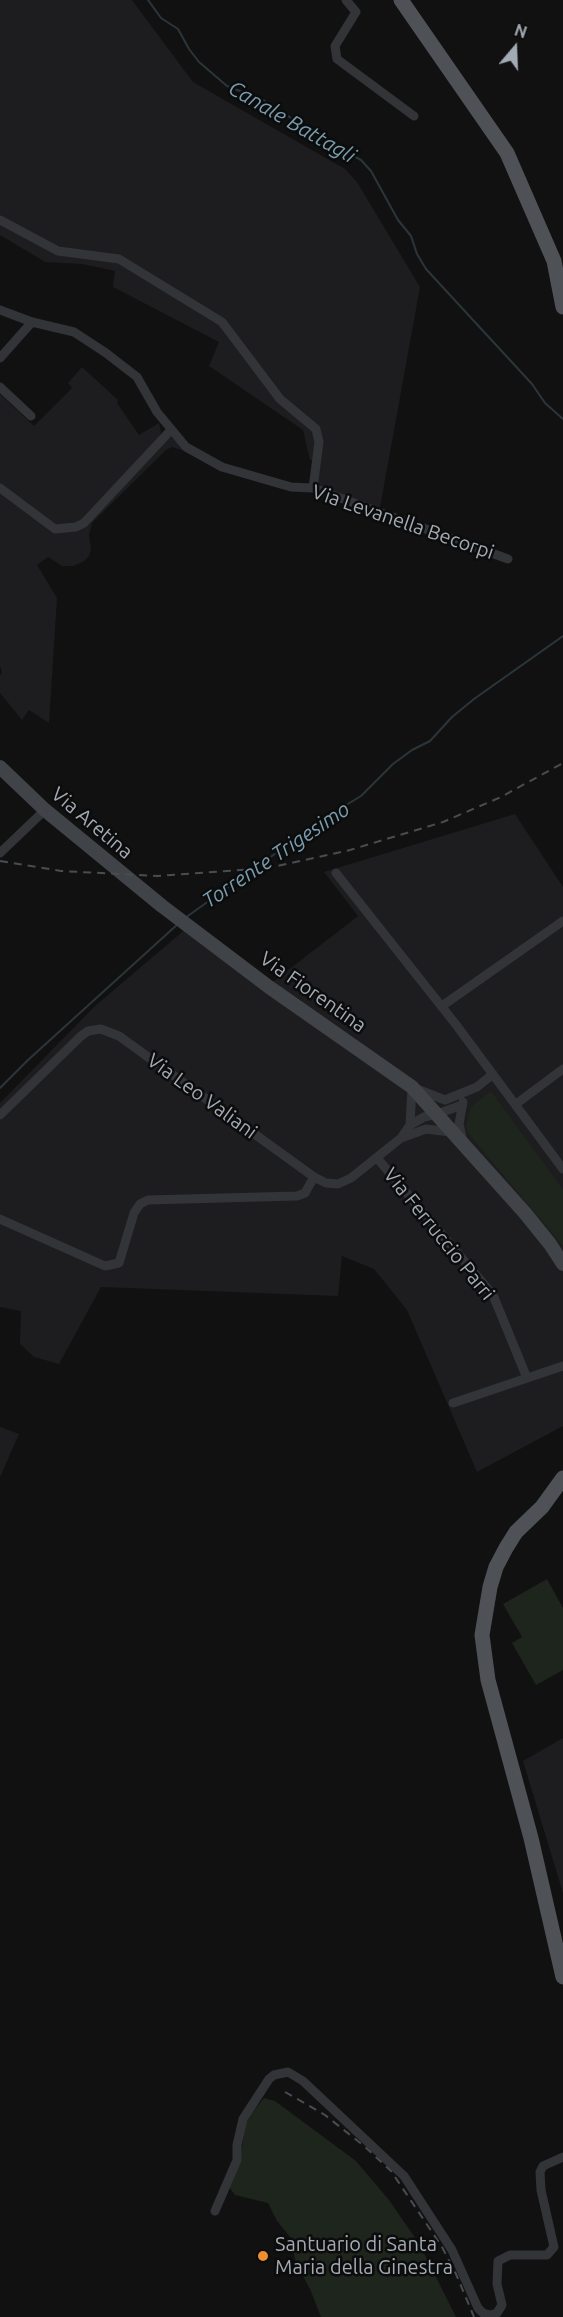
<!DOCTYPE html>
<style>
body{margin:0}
#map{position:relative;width:563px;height:2317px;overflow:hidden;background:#111112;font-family:Ubuntu,sans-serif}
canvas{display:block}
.north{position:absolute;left:485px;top:18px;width:60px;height:60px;-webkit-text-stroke:4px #0c0c0d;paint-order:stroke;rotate:19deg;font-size:16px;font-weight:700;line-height:24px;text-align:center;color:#a2aab3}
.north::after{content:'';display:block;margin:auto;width:21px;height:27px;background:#a2aab3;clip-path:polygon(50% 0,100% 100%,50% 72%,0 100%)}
</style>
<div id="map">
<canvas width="563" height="2317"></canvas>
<div class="north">N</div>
</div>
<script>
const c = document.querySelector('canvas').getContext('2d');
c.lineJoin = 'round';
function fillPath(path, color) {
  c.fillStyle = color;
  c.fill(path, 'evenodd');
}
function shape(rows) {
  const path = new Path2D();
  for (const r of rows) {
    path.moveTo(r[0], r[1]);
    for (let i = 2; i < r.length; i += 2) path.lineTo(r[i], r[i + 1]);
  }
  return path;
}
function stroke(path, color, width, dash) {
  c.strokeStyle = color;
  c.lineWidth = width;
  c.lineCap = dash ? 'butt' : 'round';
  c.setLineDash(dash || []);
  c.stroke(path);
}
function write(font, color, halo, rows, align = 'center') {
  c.font = font + ' Ubuntu,sans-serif';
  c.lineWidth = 5;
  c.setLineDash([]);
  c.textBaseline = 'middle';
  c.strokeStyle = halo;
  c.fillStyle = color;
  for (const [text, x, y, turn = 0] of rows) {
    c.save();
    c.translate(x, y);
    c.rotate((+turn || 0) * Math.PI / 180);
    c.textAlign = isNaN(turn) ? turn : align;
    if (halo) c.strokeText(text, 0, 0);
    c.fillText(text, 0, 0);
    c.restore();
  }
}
fillPath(shape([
 [0,0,132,0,193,82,345,169,357,182,420,287,379,513,309,491,319,463,310,460,303,430,209,366,219,342,113,287,115,271,82,264,45,262,0,235],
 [82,367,118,400,117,403,139,435,159,423,161,432,160,437,171,437,188,452,172,447,166,450,92,523,89,535,91,550,89,556,83,562,73,566,62,566,48,557,37,565,57,598,49,723,29,710,22,720,0,693,0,676,2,672,0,666,0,394,34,426,72,388,68,383],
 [515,814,563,887,563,1426,477,1472,407,1310,374,1269,342,1256,338,1296,101,1287,59,1364,34,1357,20,1344,21,1311,0,1307,0,1103,95,1006,188,927,265,988,358,916,324,872],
 [0,1427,19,1434,0,1477],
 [563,1738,563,1893,523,1761]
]), '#1d1d1f');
fillPath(shape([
 [491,1091,563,1190,563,1246,468,1133,466,1126,471,1107],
 [547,1579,563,1608,563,1670,536,1685,512,1643,522,1637,503,1604],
 [264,2098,275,2101,356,2161,389,2200,420,2245,456,2317,321,2317,310,2289,296,2263,290,2237,277,2221,268,2203,235,2195,229,2187,240,2162,245,2125,251,2114]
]), '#1d251d');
stroke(shape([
 [148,0,161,18,178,29,189,49,199,62,227,86,265,101,331,144,361,160,371,171,398,220,411,236,417,254,426,269,532,384,545,403,563,419],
 [185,918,328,816,361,796,393,764,412,750,430,741,452,717,474,699,563,636],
 [0,1088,28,1060,179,923]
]), '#2b353a', 2);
stroke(shape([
 [346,0,356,12,335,46,337,59,414,116],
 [0,220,58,251,119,259,222,322,280,399,316,429,319,442,313,488],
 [0,310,32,322,74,332,106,353,137,377,157,412,186,447,222,467,291,487,313,488,508,559],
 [0,358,32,322],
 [0,387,31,416],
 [0,488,55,529,76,527,84,523,170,431],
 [0,853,45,810],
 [336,873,457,1026,563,1169],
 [442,1006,563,921],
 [463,1102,459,1124,463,1141],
 [516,1104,563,1069],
 [0,1115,81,1036,88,1031,101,1029,119,1036,314,1177,326,1183,338,1184,351,1178,401,1138,410,1125,424,1117,437,1114,462,1105],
 [410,1125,412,1087,445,1100,477,1087,493,1074],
 [401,1138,426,1129,450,1132],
 [377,1158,493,1295,527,1378],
 [0,1219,105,1266,119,1263,134,1213,140,1204,148,1200,297,1196,305,1193,314,1177],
 [453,1403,563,1366],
 [215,2211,237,2160,237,2145,243,2119,269,2079,274,2075,288,2072,303,2081,404,2176,452,2250,478,2308,483,2313,490,2315,497,2313,502,2305,497,2284,498,2261,510,2255,547,2255,554,2247,541,2190,540,2172,543,2166,563,2157]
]), '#323437', 9);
stroke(shape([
 [0,767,45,810,162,906,269,987,412,1087,525,1213,550,1244,563,1264]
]), '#404347', 14);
stroke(shape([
 [401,0,507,153,554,261,563,307],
 [563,1478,542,1507,516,1532,506,1548,496,1567,490,1587,482,1635,488,1680,531,1838,563,1977]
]), '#4e5156', 15);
stroke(shape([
 [0,861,61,871,158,876,268,868,350,850,443,822,501,797,563,763],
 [285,2092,325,2115,364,2146,391,2171,442,2247,456,2274,474,2317]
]), '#494c50', 2, [8, 6]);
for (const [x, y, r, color] of [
 [263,2256,6,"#ed8f2e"]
]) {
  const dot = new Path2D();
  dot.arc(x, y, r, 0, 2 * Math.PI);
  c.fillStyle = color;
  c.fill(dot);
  stroke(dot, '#0c0c0d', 2);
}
write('20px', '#a2aab3', '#0c0c0d', [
 ["Via Levanella Becorpi",403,522,19],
 ["Via Aretina",92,823,40],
 ["Via Fiorentina",313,992,35],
 ["Via Leo Valiani",202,1096,36],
 ["Via Ferruccio Parri",439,1234,51]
]);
write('20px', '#a2aab3', '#0c0c0d', [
 ["Santuario di Santa",275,2244],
 ["Maria della Ginestra",275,2267]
], 'left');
write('italic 21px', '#799dae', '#0c0c0d', [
 ["Canale Battagli",292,122,30],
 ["Torrente Trigesimo",276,855,-34]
]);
</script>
